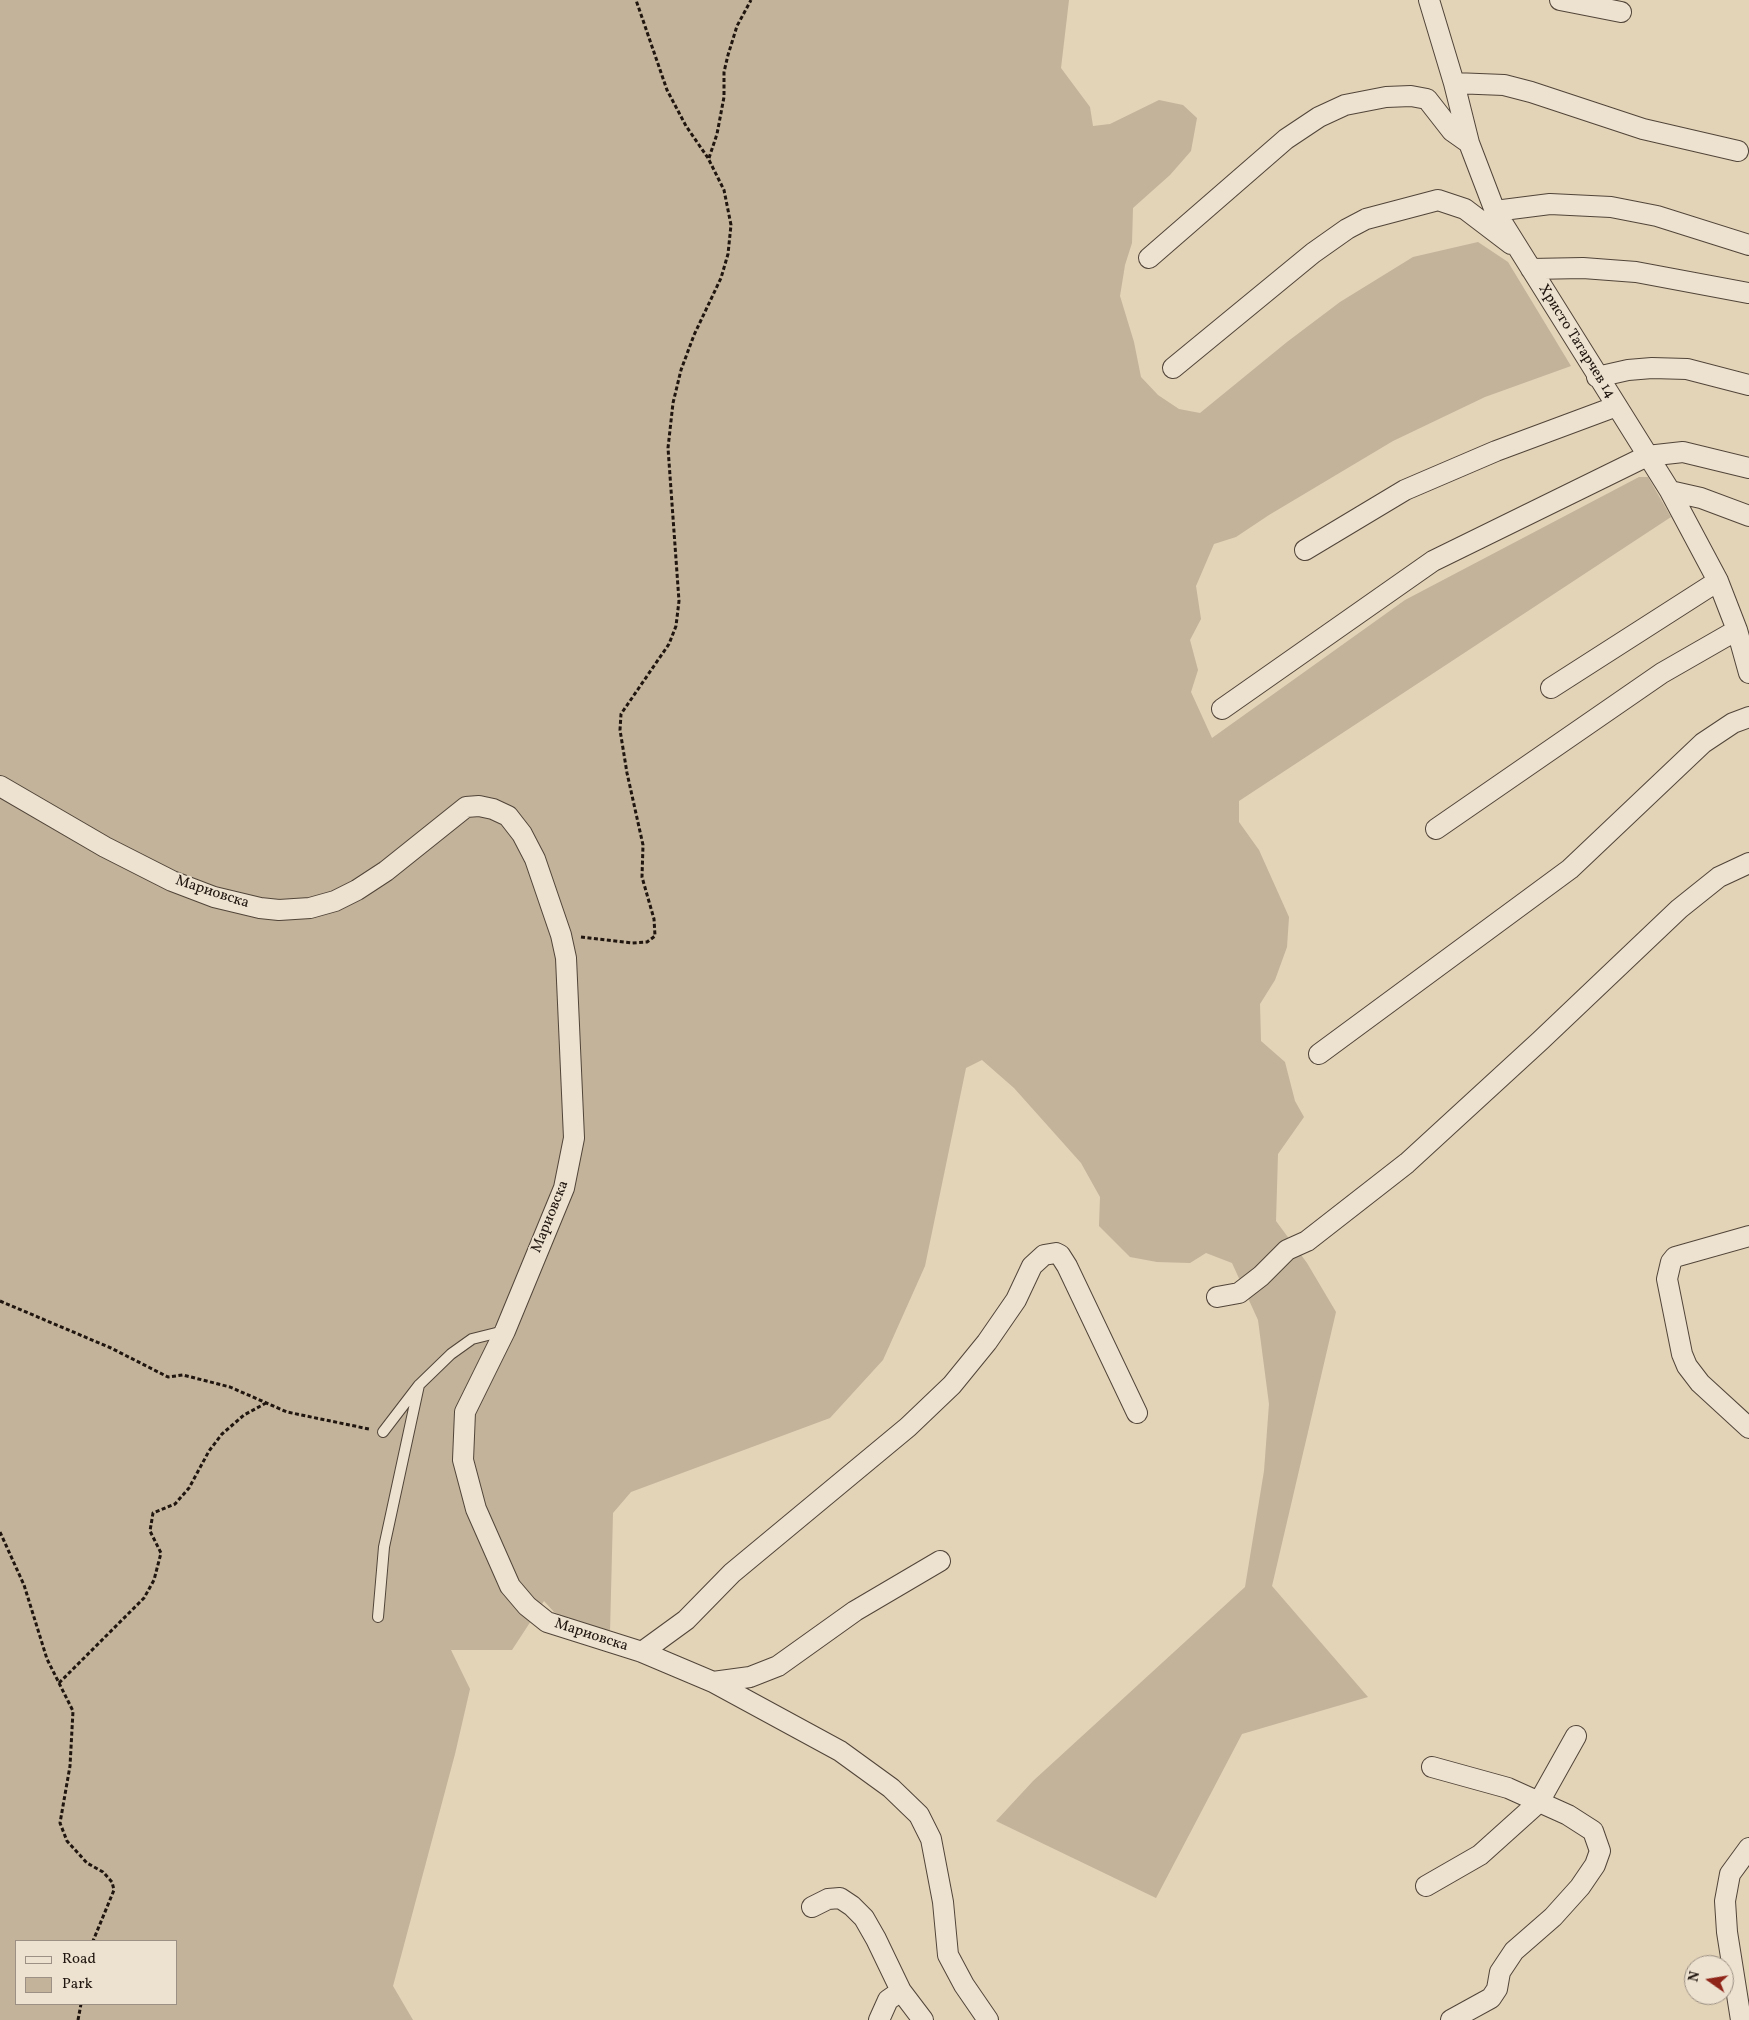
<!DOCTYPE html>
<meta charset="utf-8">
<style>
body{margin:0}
#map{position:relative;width:1749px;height:2020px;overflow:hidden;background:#e3d3b7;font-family:Vollkorn,serif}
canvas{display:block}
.legend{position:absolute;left:15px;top:1940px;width:162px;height:65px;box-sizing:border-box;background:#ede2d0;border:1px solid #9b9083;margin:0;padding:6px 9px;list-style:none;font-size:15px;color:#20160f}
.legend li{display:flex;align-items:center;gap:10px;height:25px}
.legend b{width:25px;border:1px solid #9b9083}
.north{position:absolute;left:1684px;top:1955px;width:50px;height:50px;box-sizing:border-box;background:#ede2d0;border:1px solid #9b9083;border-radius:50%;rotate:283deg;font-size:14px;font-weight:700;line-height:20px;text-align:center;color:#20160f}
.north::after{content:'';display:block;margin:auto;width:18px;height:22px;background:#8f2418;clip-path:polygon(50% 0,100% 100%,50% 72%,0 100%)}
</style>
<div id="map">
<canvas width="1749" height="2020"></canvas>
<ul class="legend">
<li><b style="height:6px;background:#ede2d0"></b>Road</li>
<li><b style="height:14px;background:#c2b39a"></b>Park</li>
</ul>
<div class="north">N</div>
</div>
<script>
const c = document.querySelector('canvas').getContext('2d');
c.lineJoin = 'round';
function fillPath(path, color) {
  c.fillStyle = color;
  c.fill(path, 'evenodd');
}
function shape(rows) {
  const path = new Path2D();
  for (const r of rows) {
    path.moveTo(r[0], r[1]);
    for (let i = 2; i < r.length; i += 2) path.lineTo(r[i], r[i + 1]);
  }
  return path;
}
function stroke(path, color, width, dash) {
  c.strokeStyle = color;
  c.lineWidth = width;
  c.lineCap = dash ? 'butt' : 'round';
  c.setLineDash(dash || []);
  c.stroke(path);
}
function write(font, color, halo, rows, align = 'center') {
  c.font = font + ' Vollkorn,serif';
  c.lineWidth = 4;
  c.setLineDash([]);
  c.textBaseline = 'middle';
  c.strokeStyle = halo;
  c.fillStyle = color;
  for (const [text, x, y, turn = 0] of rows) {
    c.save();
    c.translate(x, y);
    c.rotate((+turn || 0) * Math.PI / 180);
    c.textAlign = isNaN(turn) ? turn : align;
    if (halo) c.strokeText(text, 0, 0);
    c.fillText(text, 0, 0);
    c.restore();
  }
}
fillPath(shape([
 [0,0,1069,0,1061,68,1090,107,1093,126,1110,124,1159,100,1183,105,1197,118,1191,151,1170,175,1133,208,1132,243,1125,265,1120,296,1134,342,1141,377,1158,395,1179,409,1200,413,1287,342,1340,302,1413,257,1478,242,1508,262,1571,366,1485,397,1393,441,1269,515,1236,537,1214,544,1196,586,1201,619,1190,640,1198,670,1191,692,1212,738,1405,600,1639,477,1648,477,1671,517,1239,801,1239,822,1259,850,1289,917,1287,947,1275,980,1260,1004,1261,1041,1285,1062,1295,1101,1304,1117,1278,1154,1276,1221,1307,1263,1336,1312,1272,1586,1368,1697,1242,1734,1156,1898,996,1821,1033,1781,1245,1587,1264,1471,1269,1404,1258,1320,1232,1263,1206,1253,1190,1263,1157,1262,1130,1257,1099,1226,1100,1197,1081,1163,1014,1088,982,1060,966,1068,925,1266,883,1360,830,1418,631,1492,613,1513,610,1632,572,1621,554,1612,544,1601,512,1650,451,1650,470,1689,455,1754,393,1986,413,2020,0,2020],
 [16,1941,176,1941,176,2004,16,2004]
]), '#c2b39a');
const service = shape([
 [383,1432,419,1385,451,1354,472,1339,504,1331],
 [378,1617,384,1547,419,1385]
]);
const minor = shape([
 [1429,0,1454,83,1469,143,1495,211,1670,491,1718,581,1737,630,1749,673],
 [1560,0,1621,12],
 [1454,83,1504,85,1531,92,1643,129,1738,151],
 [1495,211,1550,204,1611,207,1657,216,1749,245],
 [1149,258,1286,139,1319,117,1345,105,1386,97,1411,96,1427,99,1452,131,1469,143],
 [1531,269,1583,268,1636,272,1748,293],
 [1173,368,1313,253,1347,229,1366,219,1438,200,1465,209,1511,244],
 [1597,377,1628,370,1652,368,1687,369,1749,385],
 [1670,491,1701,498,1749,516],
 [1305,550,1405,490,1496,451,1617,406],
 [1551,688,1718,581],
 [1222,709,1433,561,1647,456,1683,452,1749,468],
 [0,786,105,847,172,881,214,897,260,908,279,910,310,908,335,901,357,890,386,871,466,807,479,806,493,809,508,816,522,834,535,859,561,935,566,958,574,1138,564,1188,505,1331,465,1412,463,1460,476,1509,510,1586,527,1606,547,1622,642,1652,713,1682,840,1751,891,1788,919,1815,931,1839,943,1902,948,1955,964,1985,988,2020],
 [1436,829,1662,673,1737,630],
 [1319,1054,1570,869,1703,743,1733,723,1749,717],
 [1749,1236,1675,1257,1671,1262,1667,1279,1682,1354,1687,1366,1700,1383,1749,1428],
 [1217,1297,1239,1293,1261,1276,1287,1250,1307,1241,1407,1163,1540,1041,1679,909,1719,877,1749,863],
 [642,1652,686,1620,732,1573,908,1427,952,1385,987,1342,1016,1300,1032,1266,1044,1255,1056,1253,1060,1255,1067,1266,1137,1413],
 [713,1682,750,1677,778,1666,855,1611,940,1561],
 [1432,1767,1508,1788,1568,1815,1593,1831,1600,1851,1595,1865,1580,1887,1553,1917,1514,1951,1500,1972,1497,1989,1491,1998,1451,2020],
 [1426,1886,1480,1855,1539,1802,1576,1736],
 [812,1907,828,1899,840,1898,852,1906,864,1918,876,1939,901,1991],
 [879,2020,888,2000,901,1991,923,2020],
 [1741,2020,1727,1932,1725,1901,1730,1874,1749,1848]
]);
stroke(service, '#514539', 12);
stroke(minor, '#514539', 22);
stroke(shape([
 [709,158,717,134,724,97,724,72,728,55,737,26,751,0],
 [581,937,632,943,647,942,655,936,654,919,642,877,643,845,627,773,620,730,621,714,669,644,676,626,679,601,668,448,673,403,681,370,694,335,721,278,728,254,731,225,724,190,708,158,686,126,667,90,636,0],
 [0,1301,111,1348,168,1377,183,1375,230,1387,287,1412,369,1429],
 [0,1532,24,1585,47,1659,73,1711,70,1766,60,1823,67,1841,87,1863,103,1872,112,1882,114,1890,93,1941],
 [59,1683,144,1598,154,1580,161,1553,150,1531,153,1513,175,1504,189,1488,209,1451,222,1434,244,1415,266,1403],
 [78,2020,81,2004]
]), '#20160f', 3, [4, 2.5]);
stroke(service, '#ede2d0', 10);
stroke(minor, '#ede2d0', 20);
write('15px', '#20160f', '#ede2d0', [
 ["Христо Татарчев 14",1576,342,58],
 ["Мариовска",212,893,18],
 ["Мариовска",551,1217,-68],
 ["Мариовска",591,1636,18]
]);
</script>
